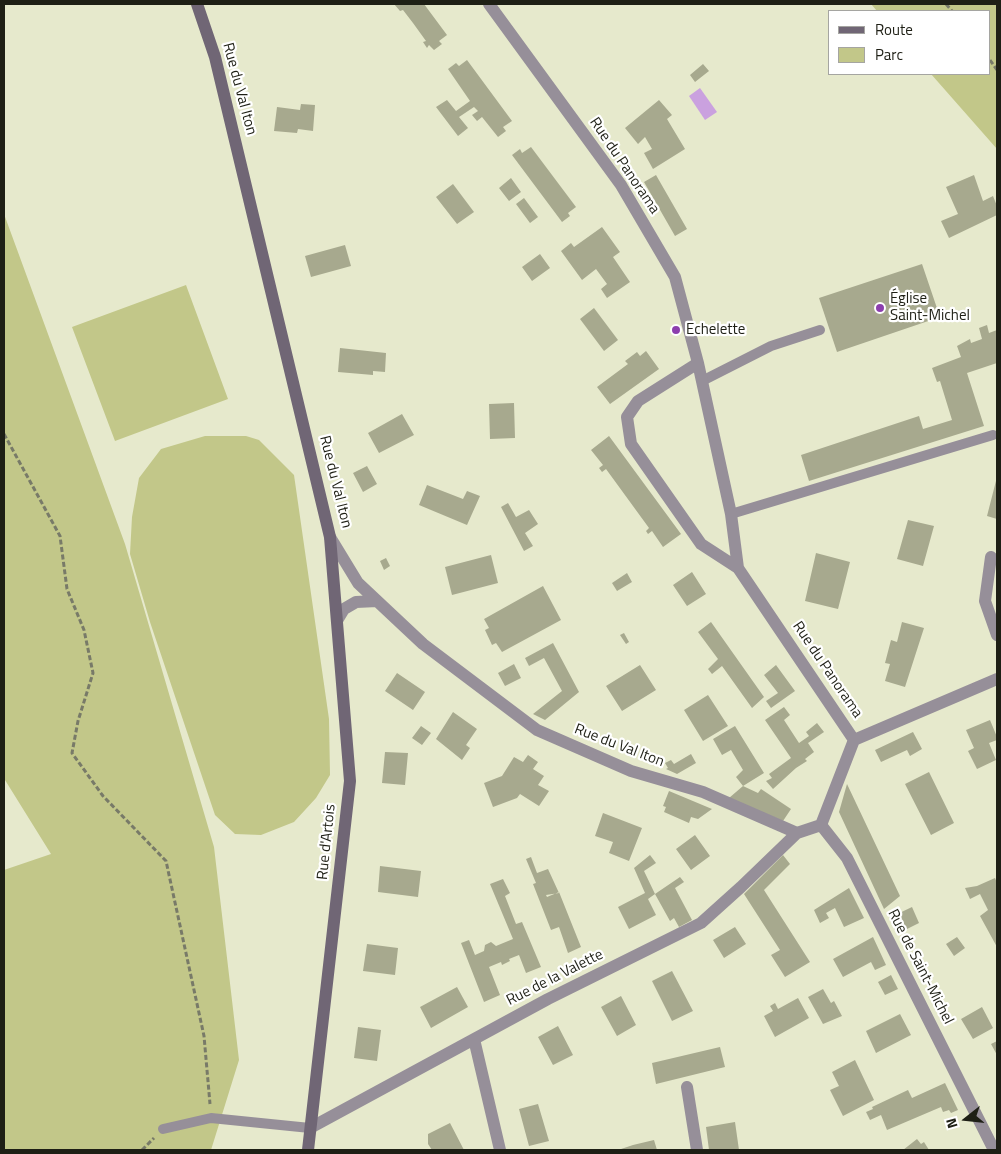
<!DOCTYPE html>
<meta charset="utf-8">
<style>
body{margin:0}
#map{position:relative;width:1001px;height:1154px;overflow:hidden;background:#e6e9cc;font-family:"Titillium Web",sans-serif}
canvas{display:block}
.frame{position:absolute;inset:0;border:5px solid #1e1f15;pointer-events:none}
.legend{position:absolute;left:828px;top:10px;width:162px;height:65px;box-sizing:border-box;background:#fff;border:1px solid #a5a5a1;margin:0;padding:6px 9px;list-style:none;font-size:15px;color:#1e1f15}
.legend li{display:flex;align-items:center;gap:10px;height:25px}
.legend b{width:25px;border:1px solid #a5a5a1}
.north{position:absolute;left:941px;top:1094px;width:50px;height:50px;-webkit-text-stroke:4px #fff;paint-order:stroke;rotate:254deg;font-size:14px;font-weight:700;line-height:20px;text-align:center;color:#1e1f15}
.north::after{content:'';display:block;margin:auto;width:18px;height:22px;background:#1e1f15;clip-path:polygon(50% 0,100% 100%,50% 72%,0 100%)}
</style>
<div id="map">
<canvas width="1001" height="1154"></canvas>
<div class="frame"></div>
<ul class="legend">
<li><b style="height:6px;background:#706675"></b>Route</li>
<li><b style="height:14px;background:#c2c789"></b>Parc</li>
</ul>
<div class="north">N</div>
</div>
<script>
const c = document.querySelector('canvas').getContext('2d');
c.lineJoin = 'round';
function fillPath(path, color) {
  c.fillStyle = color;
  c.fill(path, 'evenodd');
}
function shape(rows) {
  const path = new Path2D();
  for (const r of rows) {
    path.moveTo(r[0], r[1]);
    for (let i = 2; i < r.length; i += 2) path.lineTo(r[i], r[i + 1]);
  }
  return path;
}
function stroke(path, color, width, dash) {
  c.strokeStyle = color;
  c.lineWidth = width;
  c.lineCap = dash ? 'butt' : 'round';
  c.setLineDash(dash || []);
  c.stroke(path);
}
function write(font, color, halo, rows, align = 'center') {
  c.font = font + ' "Titillium Web",sans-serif';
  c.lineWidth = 4.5;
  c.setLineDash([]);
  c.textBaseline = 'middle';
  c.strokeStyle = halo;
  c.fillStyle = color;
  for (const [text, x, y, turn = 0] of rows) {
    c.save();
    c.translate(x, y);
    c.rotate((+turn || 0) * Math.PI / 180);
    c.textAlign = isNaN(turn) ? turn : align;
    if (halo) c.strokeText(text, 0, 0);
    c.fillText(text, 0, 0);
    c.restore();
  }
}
fillPath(shape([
 [871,4,997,4,997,149,931,74,990,74,990,11,877,11],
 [4,214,125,544,214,847,239,1060,211,1150,4,1150,4,870,51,854,5,780,4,781],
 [186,285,228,399,115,441,72,327],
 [205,436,246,436,259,440,294,475,329,719,330,775,316,798,294,822,261,835,235,834,215,815,150,622,130,554,132,517,139,478,161,449]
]), '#c2c789');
fillPath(shape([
 [700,88,717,112,705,120,689,96]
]), '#caa1df');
fillPath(shape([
 [394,4,424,4,447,35,439,41,442,44,434,50,429,45,427,48,423,42,426,41,413,23,403,10,400,11],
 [467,60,512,121,503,127,506,131,498,137,482,117,477,121,472,115,478,111,474,107,459,117,468,128,458,136,436,107,447,100,456,111,470,101,448,69,456,63,459,66],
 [703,64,709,71,695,82,690,75],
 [659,100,672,115,667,119,685,149,653,169,644,153,652,149,645,137,638,144,625,128],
 [301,104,315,105,313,131,298,129,297,133,274,131,277,107,300,110],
 [531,147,576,207,568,213,570,216,562,222,512,155,520,149,522,153],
 [656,175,687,229,675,236,644,182],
 [974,175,983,201,993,196,997,206,997,215,949,238,941,221,958,214,946,187],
 [511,178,521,192,509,201,499,188],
 [453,184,474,212,457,224,436,197],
 [524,198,538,217,530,223,516,204],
 [602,227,620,252,613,257,630,282,607,298,601,289,607,284,596,269,582,280,561,251,571,243,574,247],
 [345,245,351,266,311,277,305,256],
 [540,254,550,268,532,281,522,267],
 [922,264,940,317,837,352,819,298],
 [594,308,618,340,604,351,580,319],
 [987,325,989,333,997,330,997,363,967,373,984,426,809,481,801,455,919,416,923,429,952,420,940,381,937,382,932,368,961,357,957,346,970,339,971,343,982,339,979,328],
 [340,348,386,353,385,372,373,371,373,375,338,372],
 [646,351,659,369,610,404,597,387,628,364,625,361,637,352,640,356],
 [514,403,515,438,490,439,489,404],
 [402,414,414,435,379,453,368,433],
 [609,436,681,534,663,547,652,531,648,534,646,531,649,528,606,469,602,472,599,468,603,465,591,450],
 [367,466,377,484,363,492,353,473],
 [997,477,997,519,987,516],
 [427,485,463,499,467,491,480,496,467,525,419,505],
 [508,503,516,517,529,510,538,524,525,533,533,546,524,551,501,507],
 [908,520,934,526,923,566,897,559],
 [816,553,850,562,838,609,805,601],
 [491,555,498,583,452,595,445,567],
 [386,558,390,566,384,570,380,561],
 [692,572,706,594,687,606,673,585],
 [627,573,632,582,617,591,612,583],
 [543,586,561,620,502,652,496,643,492,645,485,630,489,628,484,619],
 [711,622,764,697,752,708,722,666,712,674,708,669,718,659,698,632],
 [902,622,924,628,905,687,885,681,890,664,885,663,891,640,897,642],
 [624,633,629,642,626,644,620,635],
 [553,643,579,692,545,720,533,714,562,691,544,658,529,666,525,658],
 [514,664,521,678,505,686,498,673],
 [640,665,656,690,622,711,606,686],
 [776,665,795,691,771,708,766,701,778,693,764,675],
 [397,673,425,692,413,710,385,691],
 [708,695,728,726,703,741,684,710],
 [784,707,790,715,784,720,799,743,809,736,806,732,817,723,824,732,808,743,814,752,805,759,807,761,796,768,773,789,766,781,772,778,769,774,791,758,765,720],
 [453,712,477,729,466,745,470,748,462,760,436,739],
 [990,720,997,737,997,740,989,743,996,760,977,769,968,751,974,748,966,730],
 [421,726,431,733,422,745,412,738],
 [735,726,764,773,743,786,736,777,743,770,731,750,722,755,713,739],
 [913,732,922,749,910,756,907,750,881,762,875,750],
 [385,752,408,753,405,785,382,783],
 [691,754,696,763,677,774,666,769,668,768,665,763,671,760,674,764],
 [528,755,538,762,533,769,544,776,538,785,549,791,539,806,520,794,517,798,493,807,484,783,502,776,514,757,523,762],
 [929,772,954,823,931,835,905,784],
 [847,784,900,896,884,909,839,812],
 [743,786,758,793,761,789,791,809,783,821,729,798],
 [669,791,712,809,698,819,691,817,689,823,664,812,666,807,663,806],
 [603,813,642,828,629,861,609,853,613,842,595,836],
 [695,835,710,856,691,870,676,849],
 [650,855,656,863,644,871,655,894,680,877,684,882,675,888,692,920,679,927,674,918,670,921,655,894,648,899,656,915,629,929,618,907,645,893,634,868],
 [783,855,790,864,764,890,810,962,785,977,771,955,780,950,744,894],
 [531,857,537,873,548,869,559,893,546,895,547,897,559,892,581,947,568,953,559,927,551,930,533,884,536,883,526,859],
 [380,866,421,871,418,897,378,892],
 [995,878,997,883,997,947,980,916,988,910,980,894,970,899,965,888,977,886],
 [503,879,510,893,505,896,516,924,522,922,541,967,526,973,519,955,509,959,510,961,502,965,501,962,489,967,500,995,484,1002,461,943,469,940,475,955,484,951,485,945,491,942,496,946,513,939,490,884],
 [849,888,864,918,844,927,835,908,826,913,829,918,820,923,814,910],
 [912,907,919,923,897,934,889,918],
 [735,927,746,944,724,958,713,940],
 [873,937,886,965,875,970,871,962,843,977,833,959],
 [957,937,965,948,954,956,946,944],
 [367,944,398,948,395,975,363,971],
 [672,971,693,1011,672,1021,652,981],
 [891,975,898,989,885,995,878,982],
 [457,987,468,1007,431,1028,420,1007],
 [823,989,831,1003,834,1001,842,1016,823,1024,808,997],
 [621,996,636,1025,617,1036,601,1007],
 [798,998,809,1018,775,1037,764,1016,773,1011,770,1006,775,1003,778,1009],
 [982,1007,993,1028,973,1039,961,1019],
 [900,1014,911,1035,876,1053,866,1031],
 [558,1026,573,1055,553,1065,538,1037],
 [358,1027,381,1030,377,1061,354,1058],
 [997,1041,997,1055,991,1044],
 [720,1047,725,1067,656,1084,652,1063],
 [855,1060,874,1100,843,1116,830,1090,839,1086,832,1072],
 [945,1083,958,1110,951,1113,949,1110,943,1112,941,1107,887,1130,881,1115,870,1120,866,1112,873,1109,872,1107,908,1090,912,1098],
 [538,1104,549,1141,529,1146,519,1109],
 [735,1122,739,1150,709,1150,706,1127],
 [450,1123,464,1150,432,1150,428,1144,428,1134],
 [917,1139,921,1144,924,1142,929,1150,903,1150],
 [654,1140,657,1150,618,1150,633,1145]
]), '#a7a98e');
stroke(shape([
 [946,4,952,11],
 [990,60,997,70],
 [4,434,60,536,67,589,84,630,93,673,78,721,72,753,103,796,166,861,204,1036,210,1104],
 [142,1150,154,1138]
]), '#787a68', 3, [5, 2.5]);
stroke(shape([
 [702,381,771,346,820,330],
 [731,514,993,435],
 [163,1129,211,1118,310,1128]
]), '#968f99', 10);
stroke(shape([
 [489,4,621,185,675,277,698,363,731,514,738,568,854,740,821,825],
 [698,363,638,401,627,417,631,444,701,544,738,568],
 [330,537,358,583,423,644,537,730,631,771,703,792,797,833],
 [991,557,985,601,997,635],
 [338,619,344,609,356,602,377,601],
 [854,740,997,679],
 [821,825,847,858,994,1150],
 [474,1039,500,1150],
 [687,1087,697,1150],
 [310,1128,548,999,701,923,741,887,797,833,821,825]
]), '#968f99', 12);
stroke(shape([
 [197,4,215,57,330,537,350,781,308,1150]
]), '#706675', 12);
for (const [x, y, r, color] of [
 [880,308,5,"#8c3eae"],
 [676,330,5,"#8c3eae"]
]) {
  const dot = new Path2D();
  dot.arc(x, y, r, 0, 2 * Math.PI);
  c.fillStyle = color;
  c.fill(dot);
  stroke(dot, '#fff', 2);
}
write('15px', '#1e1f15', '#fff', [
 ["Rue du Val Iton",239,89,75],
 ["Rue du Panorama",624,166,56],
 ["Rue du Val Iton",335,482,76],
 ["Rue du Panorama",827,670,56],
 ["Rue du Val Iton",619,746,21],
 ["Rue d'Artois",327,842,-84],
 ["Rue de Saint-Michel",920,967,63],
 ["Rue de la Valette",555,978,-27]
]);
write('15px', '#1e1f15', '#fff', [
 ["Église",890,299],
 ["Saint-Michel",890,316],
 ["Echelette",686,330]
], 'left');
</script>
